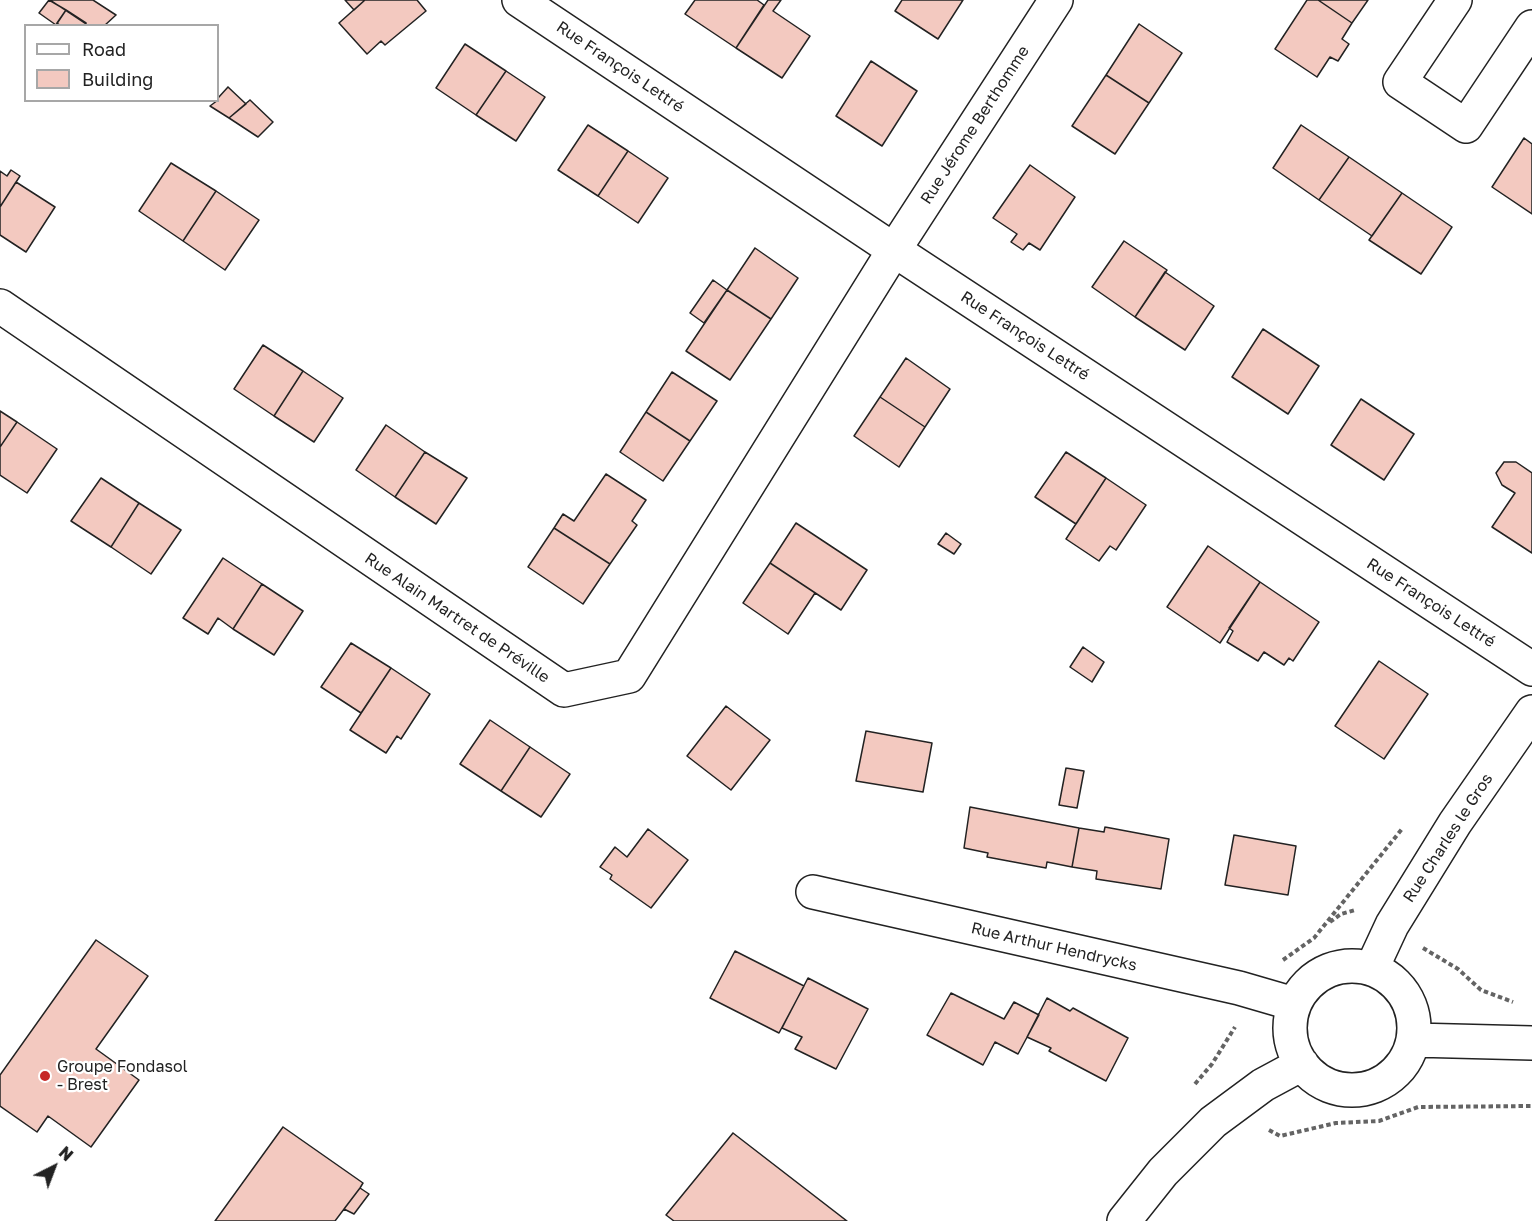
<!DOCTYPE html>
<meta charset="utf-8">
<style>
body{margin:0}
#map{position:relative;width:1532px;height:1221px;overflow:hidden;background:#fff;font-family:"Golos Text",sans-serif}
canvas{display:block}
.legend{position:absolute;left:24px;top:24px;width:195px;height:78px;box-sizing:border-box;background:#fff;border:2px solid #a7a7a7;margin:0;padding:8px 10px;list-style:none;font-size:18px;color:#222}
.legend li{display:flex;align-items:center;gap:12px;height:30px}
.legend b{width:30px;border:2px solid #a7a7a7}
.north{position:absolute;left:24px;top:1137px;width:60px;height:60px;-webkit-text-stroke:4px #fff;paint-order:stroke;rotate:42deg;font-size:16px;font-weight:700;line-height:24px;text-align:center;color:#222}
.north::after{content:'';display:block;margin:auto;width:21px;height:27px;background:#222;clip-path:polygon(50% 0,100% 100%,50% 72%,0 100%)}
</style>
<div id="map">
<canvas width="1532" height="1221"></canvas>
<ul class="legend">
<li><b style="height:8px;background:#fff"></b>Road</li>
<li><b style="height:16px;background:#f3c9c0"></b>Building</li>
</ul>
<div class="north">N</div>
</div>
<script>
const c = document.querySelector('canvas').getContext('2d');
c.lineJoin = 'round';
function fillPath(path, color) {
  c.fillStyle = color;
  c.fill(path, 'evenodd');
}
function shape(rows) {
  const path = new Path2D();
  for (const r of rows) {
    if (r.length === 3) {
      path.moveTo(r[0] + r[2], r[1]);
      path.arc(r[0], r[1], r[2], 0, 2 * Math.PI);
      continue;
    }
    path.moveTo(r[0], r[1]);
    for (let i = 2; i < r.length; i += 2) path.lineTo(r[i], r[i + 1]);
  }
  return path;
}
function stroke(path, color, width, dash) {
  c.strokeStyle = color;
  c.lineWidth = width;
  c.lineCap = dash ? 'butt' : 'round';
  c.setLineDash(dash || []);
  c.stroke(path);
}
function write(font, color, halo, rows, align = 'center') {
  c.font = font + ' "Golos Text",sans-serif';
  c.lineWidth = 4.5;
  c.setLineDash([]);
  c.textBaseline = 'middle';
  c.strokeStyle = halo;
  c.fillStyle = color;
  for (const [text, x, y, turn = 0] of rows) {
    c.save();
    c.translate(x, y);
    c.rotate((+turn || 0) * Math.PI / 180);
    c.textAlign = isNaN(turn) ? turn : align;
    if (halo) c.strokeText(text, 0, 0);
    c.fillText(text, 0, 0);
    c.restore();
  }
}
const building = shape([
 [49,0,66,10,56,25,39,13,49,0],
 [50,0,93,0,116,15,104,26,89,26,50,0],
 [345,0,365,0,354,10,345,0],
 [365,0,417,0,426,11,385,45,381,41,367,54,339,23,365,0],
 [695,0,757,0,764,5,736,48,685,14,695,0],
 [768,0,781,0,773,11,810,36,782,78,736,48,768,0],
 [902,0,963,0,938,39,895,11,902,0],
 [1307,0,1318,0,1352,23,1342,39,1349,44,1338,61,1330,57,1317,77,1275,49,1307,0],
 [1318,0,1368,0,1352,23,1318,0],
 [66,10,86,23,84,26,61,26,57,23,66,10],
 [1139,24,1182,53,1149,103,1106,75,1139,24],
 [465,44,506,71,476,115,436,88,465,44],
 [871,61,917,91,882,146,836,116,871,61],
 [506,71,545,97,516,141,476,115,506,71],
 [1106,75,1149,103,1115,154,1072,126,1106,75],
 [228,87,246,104,229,118,210,106,218,100,218,98,228,87],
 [250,100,273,122,258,137,229,118,250,100],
 [588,125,628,151,598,196,558,170,588,125],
 [1301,125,1349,157,1319,200,1273,168,1301,125],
 [1524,138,1532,144,1532,214,1492,187,1524,138],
 [628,151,668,178,638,223,598,196,628,151],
 [1349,157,1402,193,1372,236,1319,200,1349,157],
 [171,163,216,191,183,241,139,211,171,163],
 [1030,165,1075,197,1040,250,1029,243,1023,250,1011,242,1017,234,993,218,1030,165],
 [11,170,20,176,0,207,0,171,7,176,11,170],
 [16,182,55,207,26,252,0,235,0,207,16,182],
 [216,191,259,220,225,270,183,241,216,191],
 [1402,193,1452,227,1421,274,1369,240,1402,193],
 [1124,241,1167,270,1135,317,1092,287,1124,241],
 [755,248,798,278,771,319,727,290,755,248],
 [1165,272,1214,306,1185,350,1135,317,1165,272],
 [713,280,727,290,704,323,690,313,713,280],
 [727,290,771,319,730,380,686,351,727,290],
 [1263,329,1319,366,1288,414,1232,377,1263,329],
 [263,345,303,371,274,416,234,389,263,345],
 [906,358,950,389,925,427,880,397,906,358],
 [303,371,343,398,314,442,274,416,303,371],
 [672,372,717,401,690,441,646,412,672,372],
 [880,397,925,427,899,467,854,436,880,397],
 [1361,399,1414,434,1384,480,1331,445,1361,399],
 [0,411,17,422,0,447,0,411],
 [646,412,690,441,663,481,620,452,646,412],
 [17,422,57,449,27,493,0,475,0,447,17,422],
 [386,425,425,452,395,497,356,470,386,425],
 [425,452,467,478,436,524,395,497,425,452],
 [1066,452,1106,478,1076,524,1035,497,1066,452],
 [1504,462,1516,462,1532,473,1532,553,1492,527,1515,493,1502,485,1496,473,1504,462],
 [606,474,646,500,632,521,637,525,610,564,554,528,563,514,574,521,606,474],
 [101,478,139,503,111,547,71,521,101,478],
 [1106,478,1146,505,1116,550,1110,546,1099,561,1066,539,1106,478],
 [139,503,181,530,151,574,111,547,139,503],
 [796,523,867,570,841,610,770,563,796,523],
 [554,528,610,564,583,604,528,567,554,528],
 [946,533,961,544,954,554,938,544,946,533],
 [1208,546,1260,582,1220,643,1167,607,1208,546],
 [223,558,262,584,233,629,218,618,208,634,183,618,223,558],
 [770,563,815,593,788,634,743,603,770,563],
 [1260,582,1319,622,1293,661,1289,658,1284,665,1264,652,1258,661,1227,642,1233,631,1229,628,1260,582],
 [262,584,303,611,274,655,233,629,262,584],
 [351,643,391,668,361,713,321,687,351,643],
 [1083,647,1104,662,1092,682,1070,667,1083,647],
 [1379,661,1428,694,1384,759,1335,726,1379,661],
 [391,668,430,694,401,739,397,736,386,753,350,730,391,668],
 [726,706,770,740,731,790,687,756,726,706],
 [490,720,530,747,501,791,460,764,490,720],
 [866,731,932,743,923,792,856,781,866,731],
 [530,747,570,774,541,817,501,791,530,747],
 [1066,768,1084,771,1077,808,1059,805,1066,768],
 [970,807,1079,828,1072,867,1047,862,1046,868,987,857,988,853,964,848,970,807],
 [1105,827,1169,839,1161,889,1096,879,1097,871,1072,867,1079,828,1104,832,1105,827],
 [648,829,688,860,651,908,610,879,612,875,600,867,615,847,627,857,648,829],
 [1234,835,1296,846,1288,895,1225,885,1234,835],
 [96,940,148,976,96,1049,139,1080,91,1147,48,1116,37,1132,0,1106,0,1075,96,940],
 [735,951,804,986,779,1033,710,998,735,951],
 [808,978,868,1009,836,1069,795,1049,802,1037,782,1028,808,978],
 [951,993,1004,1019,1014,1002,1039,1015,1018,1054,995,1042,983,1065,927,1035,951,993],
 [1047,998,1070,1011,1073,1008,1128,1038,1106,1081,1049,1051,1051,1048,1027,1037,1047,998],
 [283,1127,363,1183,360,1188,335,1221,215,1221,283,1127],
 [733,1133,847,1221,674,1221,666,1215,733,1133],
 [360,1188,369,1194,354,1214,344,1209,360,1188]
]);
fillPath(building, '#f3c9c0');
stroke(building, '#222', 1.5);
const minor = shape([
 [519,0,894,250,1532,669],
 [1455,0,1400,82,1466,126,1532,27],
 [0,306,564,690,629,676,894,250,1056,0],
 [813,892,1239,988,1294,1004],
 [1372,968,1392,925,1455,823,1532,712]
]);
const tertiary = shape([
 [1352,1028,62],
 [1414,1040,1532,1043],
 [1124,1221,1163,1172,1213,1122,1263,1085,1302,1064]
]);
stroke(minor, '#222', 36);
stroke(tertiary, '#222', 36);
stroke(shape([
 [1330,922,1341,914,1355,910],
 [1423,948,1458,969,1481,990,1513,1002],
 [1283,960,1314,938,1402,829],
 [1195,1084,1212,1064,1235,1027],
 [1269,1130,1280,1136,1336,1123,1379,1121,1418,1107,1532,1106]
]), '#646464', 4, [4.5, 3]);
stroke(minor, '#fff', 33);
stroke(tertiary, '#fff', 33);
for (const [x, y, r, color] of [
 [45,1076,6,"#c62828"]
]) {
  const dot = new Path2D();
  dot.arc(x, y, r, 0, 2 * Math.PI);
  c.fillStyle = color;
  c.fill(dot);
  stroke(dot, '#fff', 2);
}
write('16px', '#222', '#fff', [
 ["Rue François Lettré",620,67,34],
 ["Rue Jérome Berthomme",975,125,-57],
 ["Rue François Lettré",1025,336,33],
 ["Rue François Lettré",1431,603,33],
 ["Rue Alain Martret de Préville",457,618,34],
 ["Rue Charles le Gros",1448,838,-57],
 ["Rue Arthur Hendrycks",1054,947,13]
]);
write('16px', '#222', '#fff', [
 ["Groupe Fondasol",57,1067],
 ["- Brest",57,1085]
], 'left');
</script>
